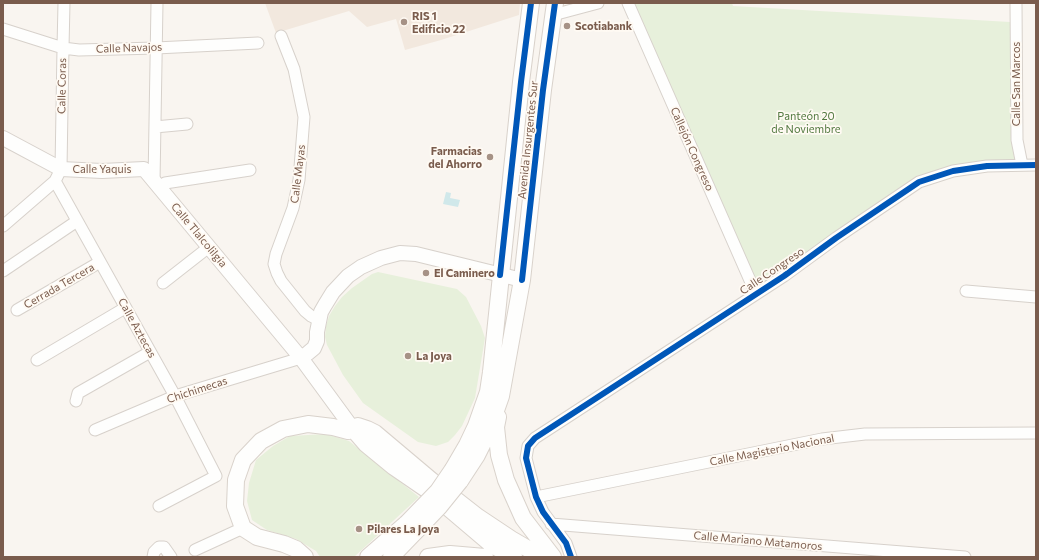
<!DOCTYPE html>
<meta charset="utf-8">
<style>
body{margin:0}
#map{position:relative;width:1039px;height:560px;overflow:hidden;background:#f9f5f0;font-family:Commissioner,sans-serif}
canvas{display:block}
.frame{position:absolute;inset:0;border:4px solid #7a5c4d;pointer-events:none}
</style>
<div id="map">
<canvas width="1039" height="560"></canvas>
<div class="frame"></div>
</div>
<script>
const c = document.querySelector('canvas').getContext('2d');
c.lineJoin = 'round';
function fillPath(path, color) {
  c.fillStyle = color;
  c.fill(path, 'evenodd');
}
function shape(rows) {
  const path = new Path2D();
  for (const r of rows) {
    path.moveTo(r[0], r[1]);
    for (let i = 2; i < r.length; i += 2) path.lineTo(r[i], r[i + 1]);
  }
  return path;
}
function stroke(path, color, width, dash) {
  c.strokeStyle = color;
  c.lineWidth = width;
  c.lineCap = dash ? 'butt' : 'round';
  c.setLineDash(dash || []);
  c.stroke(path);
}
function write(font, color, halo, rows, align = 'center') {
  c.font = font + ' Commissioner,sans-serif';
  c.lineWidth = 3.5;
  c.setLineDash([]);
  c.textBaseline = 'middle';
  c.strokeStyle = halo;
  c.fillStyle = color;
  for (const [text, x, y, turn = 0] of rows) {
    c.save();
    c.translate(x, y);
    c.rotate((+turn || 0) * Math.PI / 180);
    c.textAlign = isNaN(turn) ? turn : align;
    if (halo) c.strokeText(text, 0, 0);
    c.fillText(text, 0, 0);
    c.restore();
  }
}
fillPath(shape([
 [265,3,520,3,519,15,441,40,405,50,396,19,367,27,349,11,276,33]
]), '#f2e8de');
fillPath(shape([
 [631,3,732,3,733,6,1010,22,1019,165,918,182,757,292],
 [378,272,457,289,466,297,481,326,485,338,475,398,462,426,455,435,448,442,436,446,418,442,363,403,343,375,327,345,325,337,326,326,329,316,335,306,342,297,352,288,372,274],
 [326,434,349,441,419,497,354,557,320,557,316,551,296,539,267,530,252,520,247,501,249,483,256,460,273,446,290,436]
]), '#e7f0db');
fillPath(shape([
 [446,192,451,193,450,198,460,200,458,207,443,204]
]), '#d0e8ea');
const minor = shape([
 [628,3,756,294],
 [1016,3,1017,140,1022,165],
 [553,15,598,3],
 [3,29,63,48,79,50,156,48,258,43],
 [281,36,294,69,304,117,299,180,293,208,276,254,274,264,277,273,281,281,305,311,311,316,319,320],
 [155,127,187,124],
 [55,181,175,396,216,476,159,506],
 [154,182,157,3],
 [159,188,165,183,250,170],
 [3,226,55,181,61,169,63,48,64,3],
 [3,271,77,221],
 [163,283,209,247],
 [966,291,1036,297],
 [17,310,100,262],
 [37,360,125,308],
 [76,401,78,393,150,352],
 [95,430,175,396,301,358],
 [536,497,822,439,865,434,1036,433],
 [551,524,965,557],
 [195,550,243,528],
 [153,557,154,552,159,547,164,547,171,557],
 [571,557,566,543,543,512,536,497,526,458,528,446,535,438,784,276,836,238,919,182,953,171,987,166,1036,165]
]);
const tertiary = shape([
 [3,138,61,169,102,171,144,169,301,358,353,429],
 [301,358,308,353,314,348,317,341,317,332,321,312,325,305,333,292,348,276,361,267,381,258,400,253,416,254,522,280]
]);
const secondary = shape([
 [498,417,496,427,499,455,506,480,523,518,553,557],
 [353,429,366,444,394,467,426,489,492,545,514,557],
 [453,469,467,445,476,426,488,392,491,372,521,82,531,3],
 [460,481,477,455,488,433,501,396,522,280,543,90,555,3],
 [305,557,296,549,284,544,257,537,243,528,235,506,236,480,243,460,261,441,283,429,308,424,333,427,348,431,358,426,367,429,375,433,432,481,478,517,511,539,542,557],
 [368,557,407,523],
 [391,557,418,529],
 [428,557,450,554,485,557]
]);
stroke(minor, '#d7d1cb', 13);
stroke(tertiary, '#d7d1cb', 16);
stroke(secondary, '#d9d2cb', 18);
stroke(minor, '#fefefd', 11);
stroke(tertiary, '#fefefd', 14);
stroke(secondary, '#fefefd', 16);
const secondaryBridge = shape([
 [407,523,438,491,453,469],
 [418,529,439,507,460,481]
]);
stroke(secondaryBridge, '#d9d2cb', 18, []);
stroke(secondaryBridge, '#fefefd', 16);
stroke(shape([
 [500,275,521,82,531,3],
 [522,280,543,90,555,3],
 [571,557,566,543,543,512,536,497,526,458,528,446,535,438,784,276,836,238,919,182,953,171,987,166,1036,165]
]), '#0057b8', 6);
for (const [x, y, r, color] of [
 [404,22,4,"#a69286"],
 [567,26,4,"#a69286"],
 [490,157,4,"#a69286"],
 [426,273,4,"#a69286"],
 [408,356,4,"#a69286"],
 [359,529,4,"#a69286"]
]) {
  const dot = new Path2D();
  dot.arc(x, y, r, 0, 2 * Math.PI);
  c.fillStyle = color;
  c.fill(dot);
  stroke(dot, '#fffaf3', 1.5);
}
write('bold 11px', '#7a5c4d', '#fffaf3', [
 ["RIS 1",412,16],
 ["Edificio 22",412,29],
 ["Scotiabank",575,26],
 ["Farmacias",482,151,"right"],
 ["del Ahorro",482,164,"right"],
 ["El Caminero",434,273],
 ["La Joya",416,356],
 ["Pilares La Joya",367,529]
], 'left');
write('11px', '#7a5c4d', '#fffaf3', [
 ["Calle Navajos",129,48,-2],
 ["Calle San Marcos",1016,84,-90],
 ["Calle Coras",62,86,-89],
 ["Avenida Insurgentes Sur",528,140,-84],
 ["Callejón Congreso",692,149,66],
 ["Calle Yaquis",102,169],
 ["Calle Mayas",298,174,-83],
 ["Calle Tlalcolilgia",199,235,50],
 ["Calle Congreso",772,271,-34],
 ["Cerrada Tercera",59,286,-30],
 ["Calle Aztecas",137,328,61],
 ["Chichimecas",197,390,-18],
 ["Calle Magisterio Nacional",772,450,-11],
 ["Calle Mariano Matamoros",758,541,5]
]);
write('11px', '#537a41', '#fffaf3', [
 ["Panteón 20",806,116],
 ["de Noviembre",806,129]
]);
</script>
